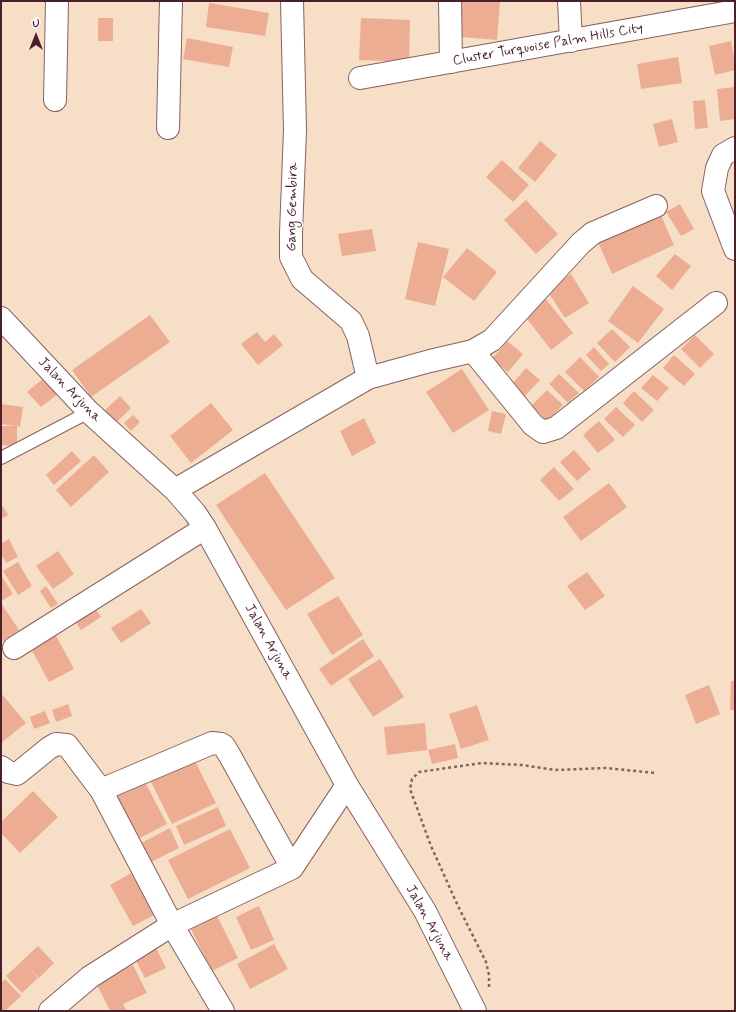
<!DOCTYPE html>
<style>
body{margin:0}
#map{position:relative;width:736px;height:1012px;overflow:hidden;background:#f6dfc6;font-family:Mynerve,sans-serif}
canvas{display:block}
.frame{position:absolute;inset:0;border:2px solid #4a1f2b;pointer-events:none}
.north{position:absolute;left:16px;top:16px;width:40px;height:40px;-webkit-text-stroke:3px #fff;paint-order:stroke;rotate:0deg;font-size:11px;font-weight:700;line-height:16px;text-align:center;color:#4a1f2b}
.north::after{content:'';display:block;margin:auto;width:14px;height:18px;background:#4a1f2b;clip-path:polygon(50% 0,100% 100%,50% 72%,0 100%)}
</style>
<div id="map">
<canvas width="736" height="1012"></canvas>
<div class="frame"></div>
<div class="north">U</div>
</div>
<script>
const c = document.querySelector('canvas').getContext('2d');
c.lineJoin = 'round';
function fillPath(path, color) {
  c.fillStyle = color;
  c.fill(path, 'evenodd');
}
function shape(rows) {
  const path = new Path2D();
  for (const r of rows) {
    path.moveTo(r[0], r[1]);
    for (let i = 2; i < r.length; i += 2) path.lineTo(r[i], r[i + 1]);
  }
  return path;
}
function stroke(path, color, width, dash) {
  c.strokeStyle = color;
  c.lineWidth = width;
  c.lineCap = dash ? 'butt' : 'round';
  c.setLineDash(dash || []);
  c.stroke(path);
}
function write(font, color, halo, rows, align = 'center') {
  c.font = font + ' Mynerve,sans-serif';
  c.lineWidth = 3;
  c.setLineDash([]);
  c.textBaseline = 'middle';
  c.strokeStyle = halo;
  c.fillStyle = color;
  for (const [text, x, y, turn = 0] of rows) {
    c.save();
    c.translate(x, y);
    c.rotate((+turn || 0) * Math.PI / 180);
    c.textAlign = isNaN(turn) ? turn : align;
    if (halo) c.strokeText(text, 0, 0);
    c.fillText(text, 0, 0);
    c.restore();
  }
}
fillPath(shape([
 [453,1,500,1,497,40,450,36],
 [209,3,269,13,265,36,206,27],
 [98,18,113,18,113,41,98,41],
 [361,18,410,20,409,62,359,60],
 [187,38,233,47,229,67,183,59],
 [731,41,735,63,735,70,715,75,709,46],
 [678,57,682,83,641,89,637,64],
 [735,87,735,119,720,121,717,89],
 [705,100,708,128,695,129,693,101],
 [672,119,678,142,659,147,653,124],
 [540,141,557,155,535,182,518,168],
 [502,160,529,185,513,202,486,177],
 [526,200,558,234,536,254,504,220],
 [680,204,694,229,681,236,666,212],
 [660,213,674,245,612,274,598,242],
 [372,229,376,251,342,256,338,234],
 [418,242,449,249,435,306,405,299],
 [467,248,497,272,474,301,443,277],
 [675,254,691,266,672,290,656,276],
 [571,274,589,303,565,318,546,289],
 [633,286,664,309,638,343,608,321],
 [545,298,573,333,551,350,524,315],
 [150,315,170,342,91,397,72,370],
 [612,329,630,347,615,362,597,343],
 [257,332,265,342,274,334,283,345,258,365,241,344],
 [695,335,714,354,700,368,681,349],
 [507,341,523,354,508,372,492,359],
 [594,347,609,364,601,371,586,355],
 [674,355,695,374,684,386,663,368],
 [580,357,599,377,584,391,565,372],
 [526,368,540,380,524,397,511,385],
 [462,369,489,410,453,433,426,392],
 [559,374,579,393,568,403,549,384],
 [653,375,669,388,657,401,641,388],
 [45,377,59,393,41,407,27,392],
 [547,390,563,405,547,421,531,406],
 [634,391,654,410,642,422,623,403],
 [120,396,131,408,116,423,104,411],
 [211,403,233,430,191,463,170,436],
 [1,404,23,407,20,427,17,426,17,446,1,445,1,426,15,426,1,424],
 [616,407,635,425,623,437,604,419],
 [492,411,506,414,501,434,488,431],
 [133,415,140,422,131,431,124,423],
 [364,418,376,443,352,456,340,431],
 [599,421,615,440,598,453,583,435],
 [574,450,591,469,577,481,560,462],
 [72,451,81,461,54,485,46,475],
 [94,455,109,472,71,507,56,490],
 [554,467,574,489,559,501,540,480],
 [265,473,335,578,286,610,216,505],
 [609,483,627,507,581,541,563,517],
 [1,504,8,515,1,519],
 [9,539,18,557,6,563,1,554,1,544],
 [58,551,74,574,53,589,36,566],
 [18,562,32,586,18,595,3,571],
 [587,572,605,596,585,610,567,586],
 [1,575,13,594,3,600,1,598],
 [46,586,58,604,51,608,40,591],
 [338,596,363,635,332,655,307,614],
 [1,603,19,630,1,642],
 [94,606,101,617,81,630,73,618],
 [141,609,151,623,121,643,111,628],
 [54,632,74,669,49,682,29,645],
 [363,639,374,656,331,686,319,669],
 [380,659,404,697,373,717,348,679],
 [731,681,735,681,735,710,730,710],
 [709,685,720,714,696,724,685,695],
 [1,693,26,723,1,743],
 [68,704,72,716,56,722,52,710],
 [477,705,489,740,461,749,449,714],
 [45,711,50,723,34,729,30,717],
 [425,723,427,750,387,755,384,727],
 [455,744,458,758,432,764,428,750],
 [193,757,216,803,172,824,149,778],
 [145,782,167,824,136,840,114,797],
 [33,791,58,817,20,853,1,833,1,822],
 [218,807,226,826,184,845,176,826],
 [170,828,179,848,145,865,135,846],
 [230,829,250,868,188,899,168,860],
 [131,873,154,915,133,926,110,885],
 [259,906,274,940,251,950,236,917],
 [217,916,238,958,212,971,191,929],
 [274,944,288,969,250,989,237,964],
 [38,946,54,963,39,978,26,965,38,978,22,993,6,976],
 [156,948,166,968,145,978,135,959],
 [133,965,147,993,123,1004,127,1011,110,1011,96,983],
 [5,979,21,996,5,1011,1,1011,1,983]
]), '#ecad92');
const lane = shape([
 [1,458,89,412]
]);
const street = shape([
 [450,1,451,62],
 [569,1,571,41],
 [360,78,735,11],
 [55,100,57,1],
 [168,128,171,1],
 [735,148,723,155,717,168,713,191,735,249],
 [1,318,89,412,175,490,195,513,205,528,347,785,425,911,475,1011],
 [473,351,533,425,543,432,556,428,716,303],
 [368,378,430,361,473,351,492,340,581,243,593,233,656,206],
 [175,490,368,378,358,336,351,321,302,279,291,257,291,233,295,130,292,1],
 [14,648,205,528],
 [1,767,8,772,17,774,49,748,56,744,67,745,101,790,172,925,223,1011],
 [101,790,212,743,221,744,224,746,230,756,292,868],
 [50,1011,90,977,172,925,292,868,347,785]
]);
stroke(lane, '#866261', 14);
stroke(street, '#866261', 24);
stroke(shape([
 [489,987,489,975,486,962,458,906,431,846,410,789,412,779,419,772,482,763,522,765,555,770,606,768,655,773]
]), '#866261', 2.5, [3, 3]);
stroke(lane, '#fff', 12);
stroke(street, '#fff', 22);
write('14px', '#4a1f2b', '#fff', [
 ["Cluster Turquoise Palm Hills City",548,45,-10],
 ["Gang Gembira",293,207,-89],
 ["Jalan Arjuna",69,390,46],
 ["Jalan Arjuna",268,642,61],
 ["Jalan Arjuna",429,923,61]
]);
</script>
